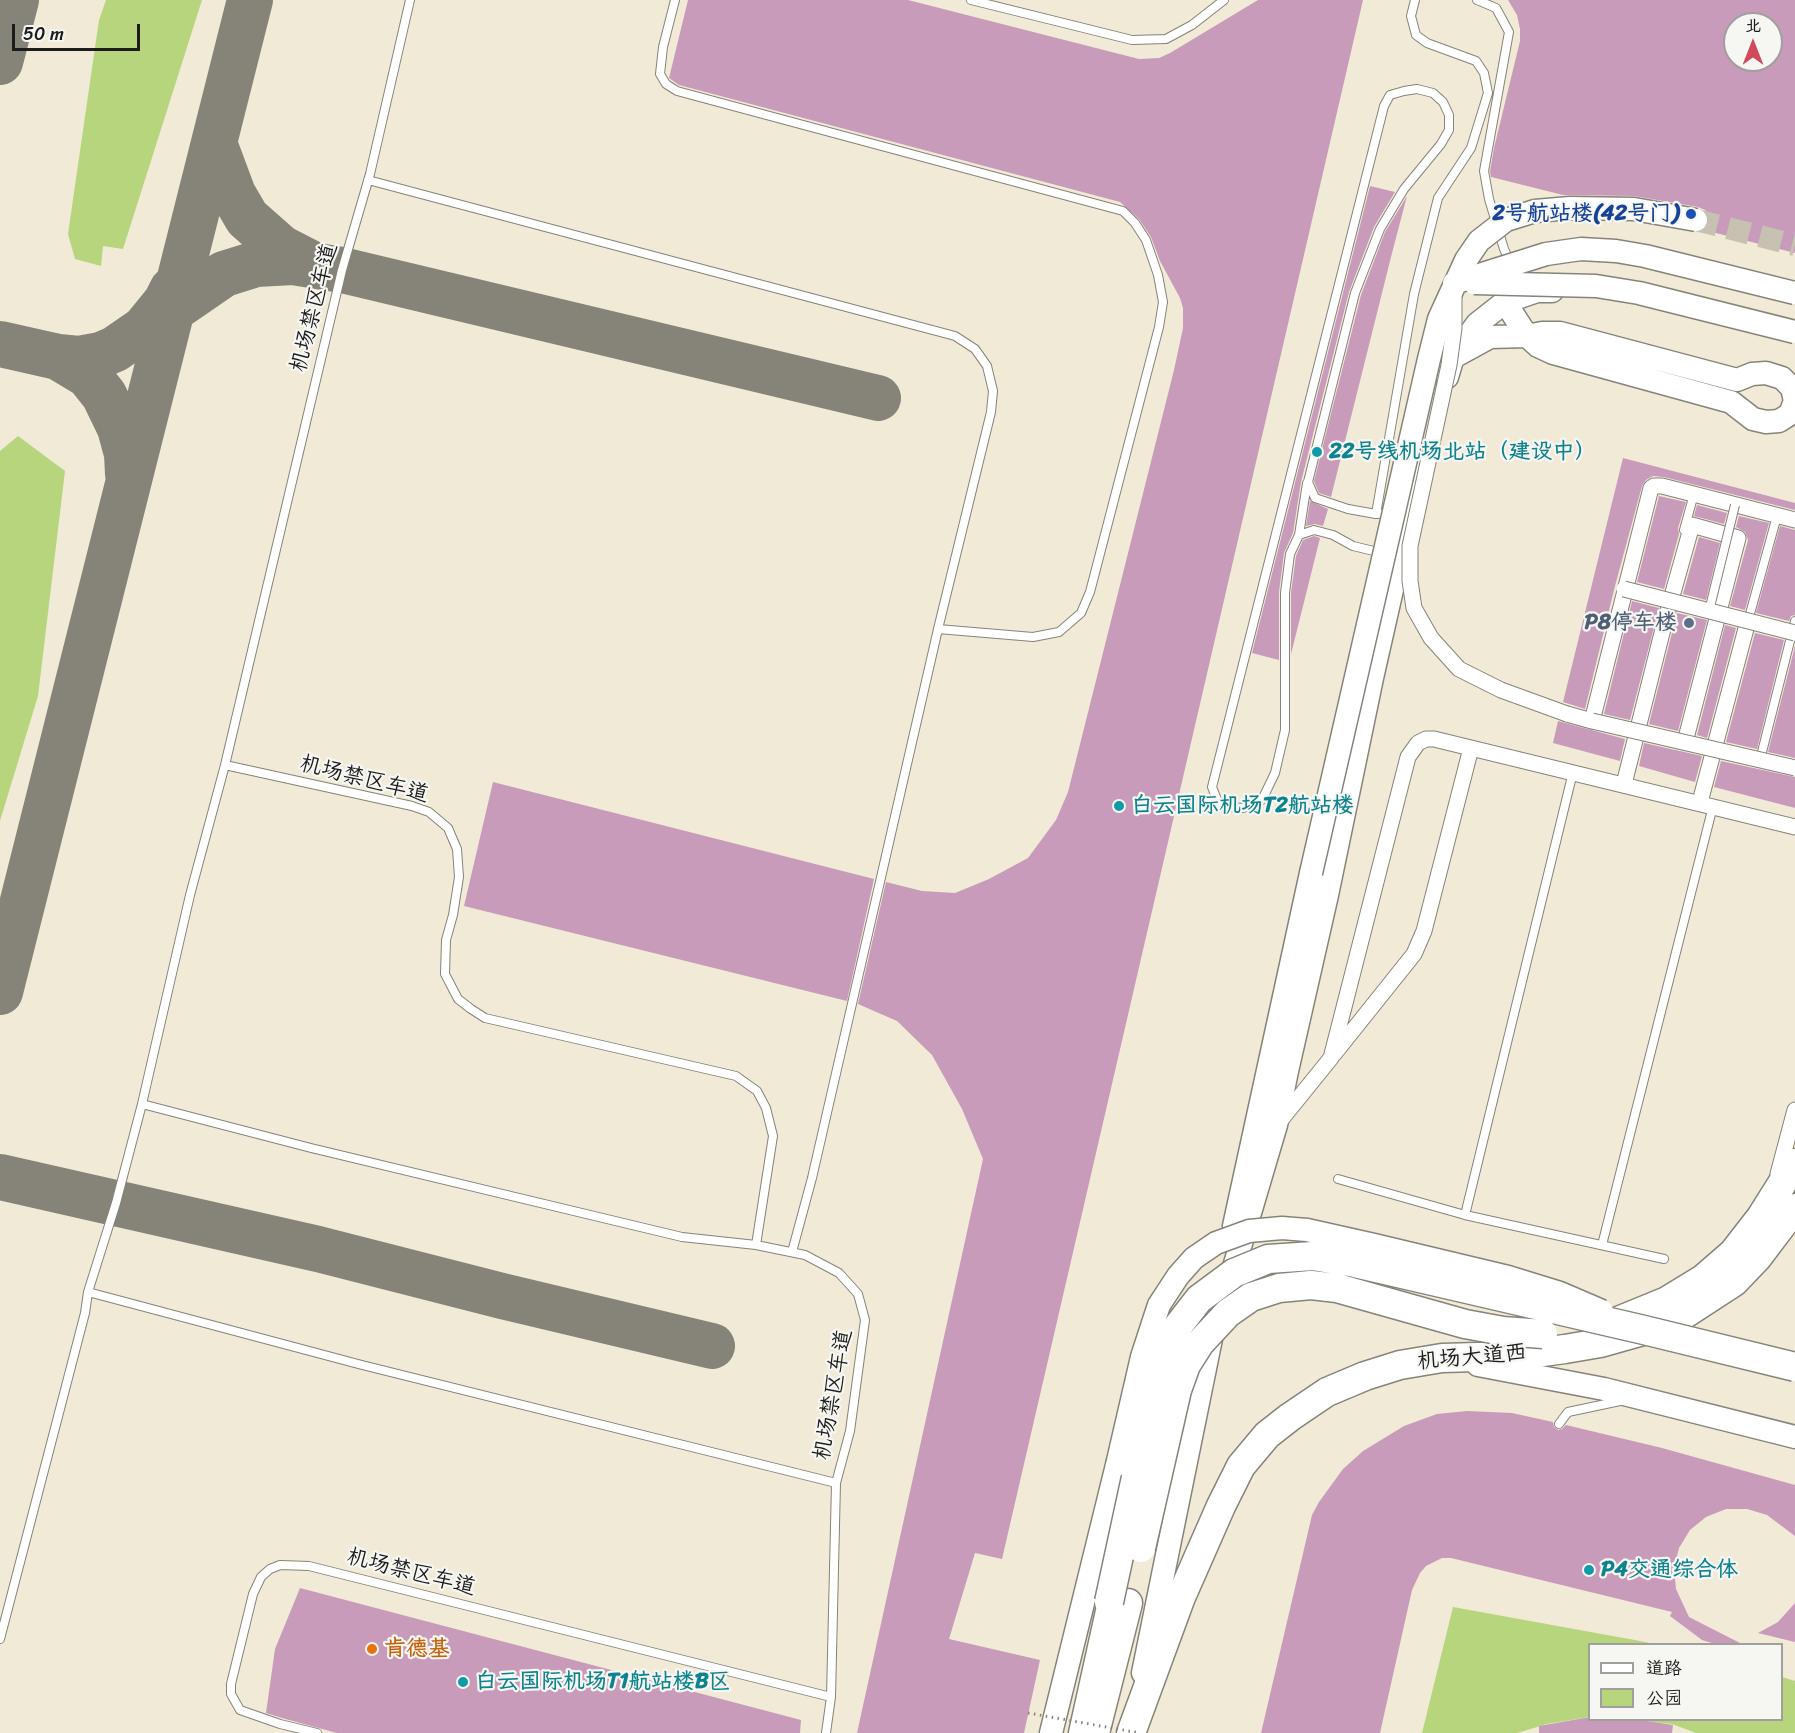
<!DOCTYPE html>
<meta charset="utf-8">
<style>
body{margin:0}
#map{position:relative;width:1795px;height:1733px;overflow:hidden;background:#f1ead6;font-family:Sriracha,"LXGW WenKai TC",sans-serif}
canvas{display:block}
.legend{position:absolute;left:1588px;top:1643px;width:195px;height:78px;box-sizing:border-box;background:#f6f6f2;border:2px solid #9f9f9c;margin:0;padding:8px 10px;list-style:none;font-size:18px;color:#1c1c1c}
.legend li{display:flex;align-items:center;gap:12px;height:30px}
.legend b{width:30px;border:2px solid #9f9f9c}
.north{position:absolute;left:1723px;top:12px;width:60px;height:60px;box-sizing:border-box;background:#f6f6f2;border:2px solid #9f9f9c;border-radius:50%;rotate:0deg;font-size:16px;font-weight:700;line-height:24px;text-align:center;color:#1c1c1c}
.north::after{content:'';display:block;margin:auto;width:21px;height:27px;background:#d1495b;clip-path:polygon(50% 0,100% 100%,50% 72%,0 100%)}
.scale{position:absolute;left:12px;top:24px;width:128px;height:27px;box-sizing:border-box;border:3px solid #1c1c1c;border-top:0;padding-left:8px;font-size:18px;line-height:21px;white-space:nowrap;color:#1c1c1c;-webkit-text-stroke:4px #f6f6f2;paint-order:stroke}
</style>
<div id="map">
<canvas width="1795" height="1733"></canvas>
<ul class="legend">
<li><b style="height:8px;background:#fff"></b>道路</li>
<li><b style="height:16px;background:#b7d57c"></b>公园</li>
</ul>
<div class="north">北</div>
<div class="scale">50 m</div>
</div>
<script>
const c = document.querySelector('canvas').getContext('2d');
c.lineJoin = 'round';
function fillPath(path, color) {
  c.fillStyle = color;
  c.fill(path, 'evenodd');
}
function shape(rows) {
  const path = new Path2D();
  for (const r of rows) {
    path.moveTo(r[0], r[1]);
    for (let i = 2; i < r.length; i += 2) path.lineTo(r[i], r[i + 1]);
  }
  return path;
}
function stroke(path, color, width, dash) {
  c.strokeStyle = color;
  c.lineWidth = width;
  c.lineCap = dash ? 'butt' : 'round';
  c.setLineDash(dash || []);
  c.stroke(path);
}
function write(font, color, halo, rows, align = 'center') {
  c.font = font + ' Sriracha,"LXGW WenKai TC",sans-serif';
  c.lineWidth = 4.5;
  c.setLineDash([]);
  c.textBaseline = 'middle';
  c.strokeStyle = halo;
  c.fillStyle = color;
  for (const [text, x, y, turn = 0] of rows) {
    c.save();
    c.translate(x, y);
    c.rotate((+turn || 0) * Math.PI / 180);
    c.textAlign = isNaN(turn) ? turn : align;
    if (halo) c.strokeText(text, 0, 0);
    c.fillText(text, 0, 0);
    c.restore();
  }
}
fillPath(shape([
 [106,0,202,0,123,249,103,246,101,266,75,259,68,234,99,20],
 [18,436,65,471,38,696,0,821,0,451],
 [1453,1607,1640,1641,1655,1644,1590,1644,1589,1717,1547,1724,1517,1733,1422,1733],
 [1782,1677,1795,1681,1795,1733,1696,1733,1672,1724,1635,1720,1782,1720]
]), '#b7d57c');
stroke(shape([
 [0,62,16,0],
 [214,143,233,194,247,218,281,248,314,265],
 [160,318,224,274,256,264,293,262,342,270,878,398],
 [0,344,58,357],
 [128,474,127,454,120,428,104,395,88,375,58,357,79,359,101,355,115,349,144,329,166,302,172,290],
 [0,992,250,0],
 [0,1177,318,1249,502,1296,712,1346]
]), '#868379', 46);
fillPath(shape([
 [688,0,908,0,1139,59,1159,58,1170,53,1258,0,1363,0,1002,1559,975,1553,949,1639,1040,1660,1024,1733,857,1733,983,1159,962,1109,932,1055,897,1021,858,1004,886,882,922,891,955,893,989,879,1028,858,1056,820,1068,792,1174,370,1183,328,1183,308,1180,298,1160,261,1151,237,1139,219,1120,202,679,85,669,78],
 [1508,0,1795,0,1795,253,1704,230,1709,223,1709,216,1705,210,1698,207,1634,196,1563,195,1491,177,1490,171,1494,148,1520,41,1520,29,1517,15],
 [1735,24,1771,24,1771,60,1735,60],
 [1370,186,1395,192,1374,227,1349,292,1301,482,1293,533,1284,553,1279,592,1279,660,1252,653],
 [1407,196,1392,253,1331,497,1319,493,1314,481,1361,295,1385,232],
 [1623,458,1795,503,1795,510,1664,477,1653,476,1646,480,1642,486,1615,586,1585,709,1563,702],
 [1659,496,1686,502,1678,528,1679,534,1664,589,1637,582],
 [1310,501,1328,509,1323,526,1315,524,1306,526],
 [1697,505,1727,513,1724,524,1694,516],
 [1739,516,1769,523,1745,610,1730,606,1748,540,1745,532,1736,527],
 [1780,526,1795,530,1795,615,1791,616,1789,621,1756,613],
 [1314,536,1320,538,1291,654,1291,593,1296,556,1303,540],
 [1699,537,1720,543,1706,600,1683,594],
 [1632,601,1659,608,1630,720,1604,714],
 [1677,613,1707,620,1678,731,1649,724],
 [1725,625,1736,628,1707,738,1697,735],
 [1755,633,1784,640,1757,749,1726,742],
 [1795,646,1795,758,1768,752],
 [1558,721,1625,739,1620,761,1553,743],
 [1644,743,1702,756,1695,782,1639,766],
 [1721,761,1795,777,1795,808,1714,787],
 [493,782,874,879,847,1001,464,906],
 [1467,1411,1512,1413,1553,1422,1554,1427,1558,1430,1562,1429,1566,1425,1662,1448,1795,1485,1795,1536,1767,1515,1747,1509,1726,1509,1706,1517,1690,1530,1679,1548,1674,1568,1676,1589,1689,1617,1687,1616,1742,1644,1715,1644,1702,1640,1670,1616,1672,1612,1451,1558,1442,1558,1426,1566,1420,1573,1412,1590,1380,1733,1261,1733,1312,1515,1319,1502,1343,1469,1363,1451,1404,1426,1437,1414],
 [300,1588,801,1720,800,1733,337,1733,282,1718,266,1713,275,1649],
 [1795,1603,1795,1642,1758,1633,1778,1622],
 [1590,1717,1590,1719,1635,1719,1673,1725,1672,1733,1539,1733,1539,1726]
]), '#c99bba');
stroke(shape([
 [1696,220,1795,245]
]), '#c6c1b1', 22, [22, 11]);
const lane = shape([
 [675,0,663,47,660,74,666,84,677,91,1123,211,1135,223,1146,240,1158,275,1163,302,1159,327,1090,592,1081,613,1059,632,1033,637,938,629],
 [971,0,1132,40,1166,39,1192,25,1224,0],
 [1477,0,1496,8,1509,32,1484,171,1489,199,1504,249,1510,262],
 [368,180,955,336,975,349,987,366,993,391,991,412,938,629,812,1178,792,1252],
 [1376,514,1414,294,1438,198,1471,148,1488,93,1484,73,1476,61,1427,43,1416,35,1411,16,1415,0],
 [1684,530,1694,494],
 [1299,535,1307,483],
 [1382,553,1353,546,1333,535,1314,530,1299,535,1290,554,1285,593,1285,730,1275,773,1262,800,1243,808,1229,807,1218,802,1212,787,1384,106,1390,95,1404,91,1417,89,1433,93,1443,102,1449,115,1449,130,1441,144,1404,189,1380,229,1355,293,1308,482,1315,498,1348,509,1376,514,1392,513],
 [1748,621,1777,516],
 [1760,760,1795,621],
 [225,765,412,806,429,812,448,828,457,849,459,877,453,915,446,940,445,974,458,999,471,1009,485,1018,736,1076,757,1091,766,1108,773,1136,756,1245,805,1255,839,1273,858,1294,865,1320,850,1431,836,1483,831,1697,309,1566,280,1565,270,1569,261,1577,253,1594,231,1684,231,1694,240,1710,280,1724,317,1733],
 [142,1104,311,1148,682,1237,756,1245],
 [1338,1179,1465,1215,1573,772],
 [1465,1215,1664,1259],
 [1602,1245,1713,806],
 [88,1292,362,1365,836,1483],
 [1559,1424,1568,1412,1620,1401],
 [0,1639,85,1313,88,1292,116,1203,142,1104,190,895,225,765,342,270,370,174,410,0],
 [826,1733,831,1697]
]);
const street = shape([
 [1567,714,1592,721,1651,488,1654,486,1662,486,1795,520],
 [1624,784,1665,621,1692,525,1738,538,1685,742],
 [1700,802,1748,621],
 [1334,1054,1414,954,1424,931,1471,748],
 [1280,1121,1331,1058,1408,757,1418,743,1426,739,1434,739,1795,827],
 [1778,1174,1795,1110]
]);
const secondary = shape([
 [1457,355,1490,337,1527,336,1542,333,1560,333,1737,380,1752,374,1766,373,1782,378,1792,388,1795,401,1790,414,1779,421,1766,422,1753,419,1731,402,1553,353,1538,346,1527,336,1505,302],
 [1447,377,1453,357,1477,324,1505,302,1537,291,1552,291],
 [1234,1226,1311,873],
 [1229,1284,1276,1125,1287,1071,1327,895,1372,678,1420,466],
 [1478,1365,1604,1389,1795,1437],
 [1143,1673,1213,1329],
 [1051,1733,1117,1465],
 [1080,1733,1109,1602]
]);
const highway = shape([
 [1618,1321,1667,1301,1703,1279,1733,1253,1761,1217,1795,1163],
 [1095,1733,1128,1603],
 [1131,1733,1181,1597,1221,1506,1241,1466,1267,1435,1290,1417,1327,1392,1365,1376,1400,1365,1442,1358,1512,1356,1565,1349,1600,1343,1671,1323,1734,1282,1757,1258,1795,1208]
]);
stroke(lane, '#868379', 10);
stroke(street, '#868379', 17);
stroke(secondary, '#868379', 25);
stroke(highway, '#868379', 31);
stroke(lane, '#fff', 8);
stroke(street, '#fff', 15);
stroke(secondary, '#fff', 22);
stroke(highway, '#fff', 28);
const laneBridge = shape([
 [1709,611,1735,505]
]);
const streetBridge = shape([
 [1454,295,1454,328,1449,365,1410,546,1410,581,1414,608,1431,638,1459,669,1501,690,1567,714],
 [1624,589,1795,633],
 [1592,721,1795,768]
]);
const secondaryBridge = shape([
 [1454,283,1546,254,1581,249,1616,251,1645,256,1795,293],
 [1474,283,1596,286,1639,293,1795,332],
 [1311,873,1429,359,1439,319,1466,260,1479,241,1506,220,1535,211,1570,208,1634,209,1696,220],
 [1117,1465,1142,1357,1159,1305,1178,1276,1194,1258,1216,1243,1249,1231,1282,1228,1307,1230,1374,1245,1508,1277,1560,1293,1602,1311]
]);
const highwayBridge = shape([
 [1141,1548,1177,1390,1186,1365,1200,1343,1228,1313,1251,1297,1279,1288,1311,1285,1337,1288,1465,1324,1503,1331,1543,1334],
 [1109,1602,1162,1357,1178,1326,1199,1299,1234,1273,1268,1259,1313,1256,1355,1263,1644,1330,1795,1367]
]);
stroke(laneBridge, '#868379', 10, []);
stroke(streetBridge, '#868379', 17, []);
stroke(secondaryBridge, '#868379', 25, []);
stroke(highwayBridge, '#868379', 31, []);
stroke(shape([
 [1028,1713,1140,1733]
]), '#868379', 3, [1.5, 4.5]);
stroke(laneBridge, '#fff', 8);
stroke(streetBridge, '#fff', 15);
stroke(secondaryBridge, '#fff', 22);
stroke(highwayBridge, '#fff', 28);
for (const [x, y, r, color] of [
 [1691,214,6,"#1a4fb4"],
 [1317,452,6,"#0f9aa8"],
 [1689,623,6,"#5c6f8a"],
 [1119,806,6,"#0f9aa8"],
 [1589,1570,6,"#0f9aa8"],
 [372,1649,6,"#e8710a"],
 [463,1682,6,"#0f9aa8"]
]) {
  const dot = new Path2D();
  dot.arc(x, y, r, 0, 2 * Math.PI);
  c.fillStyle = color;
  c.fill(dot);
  stroke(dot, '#f6f6f2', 2);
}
write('bold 22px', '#164399', '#f6f6f2', [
 ["2号航站楼(42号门)",1679,214]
], 'right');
write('22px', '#1c1c1c', '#f6f6f2', [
 ["机场禁区车道",315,308,-76],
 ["机场禁区车道",364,780,14],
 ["机场大道西",1472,1358,-5],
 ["机场禁区车道",834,1395,-80],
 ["机场禁区车道",411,1573,14]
]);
write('bold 22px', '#0d838f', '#f6f6f2', [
 ["22号线机场北站（建设中）",1329,452],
 ["白云国际机场T2航站楼",1131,806],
 ["P4交通综合体",1601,1570],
 ["白云国际机场T1航站楼B区",475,1682]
], 'left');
write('bold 22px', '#4e5e75', '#f6f6f2', [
 ["P8停车楼",1677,623]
], 'right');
write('bold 22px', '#c56008', '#f6f6f2', [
 ["肯德基",384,1649]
], 'left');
</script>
